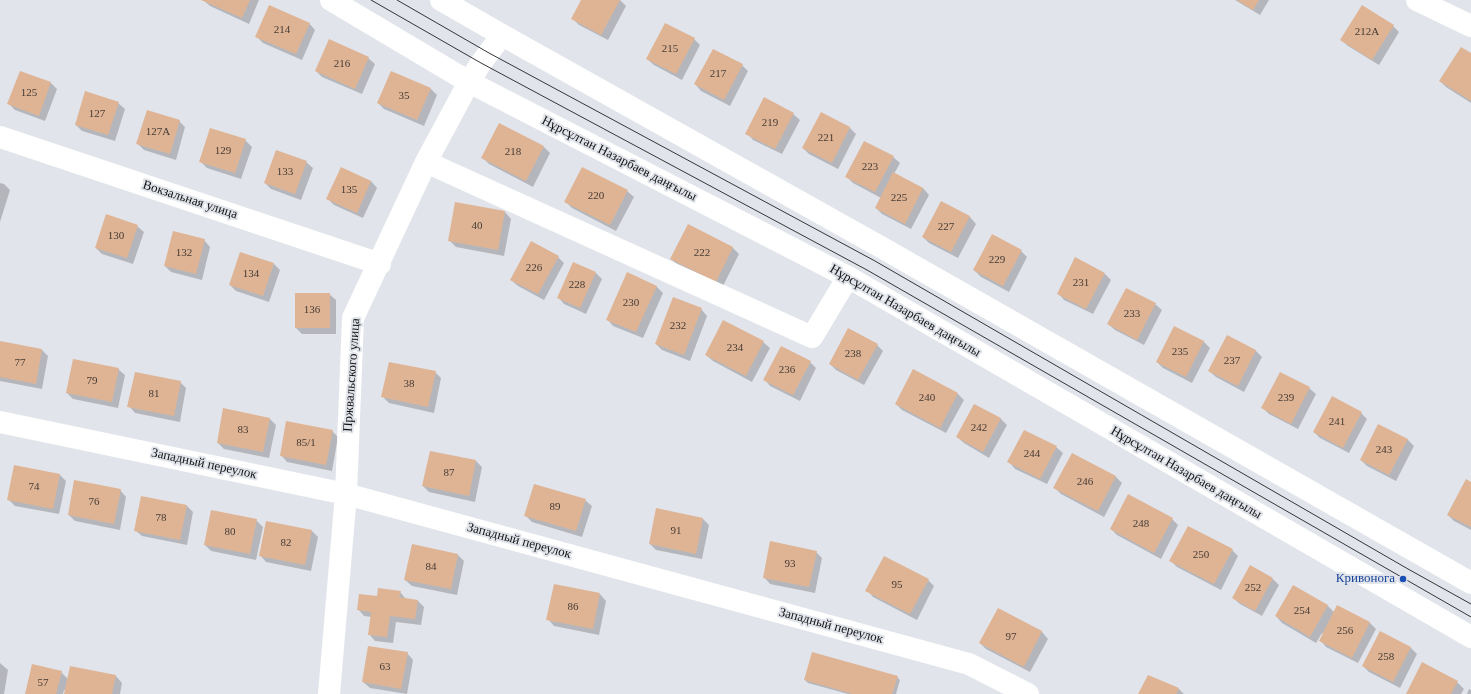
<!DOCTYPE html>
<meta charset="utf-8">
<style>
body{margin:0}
canvas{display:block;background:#e1e4ea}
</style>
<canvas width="1471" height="694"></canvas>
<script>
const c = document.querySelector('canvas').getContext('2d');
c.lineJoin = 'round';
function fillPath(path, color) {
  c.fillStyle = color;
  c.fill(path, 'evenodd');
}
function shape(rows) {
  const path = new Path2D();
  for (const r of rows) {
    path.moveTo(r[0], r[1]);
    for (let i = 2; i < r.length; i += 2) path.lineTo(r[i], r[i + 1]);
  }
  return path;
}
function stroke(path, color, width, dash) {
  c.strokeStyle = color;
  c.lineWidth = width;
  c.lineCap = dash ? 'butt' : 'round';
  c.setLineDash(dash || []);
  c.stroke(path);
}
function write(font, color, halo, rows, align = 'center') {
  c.font = font + ' Georgia,serif';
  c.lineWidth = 4;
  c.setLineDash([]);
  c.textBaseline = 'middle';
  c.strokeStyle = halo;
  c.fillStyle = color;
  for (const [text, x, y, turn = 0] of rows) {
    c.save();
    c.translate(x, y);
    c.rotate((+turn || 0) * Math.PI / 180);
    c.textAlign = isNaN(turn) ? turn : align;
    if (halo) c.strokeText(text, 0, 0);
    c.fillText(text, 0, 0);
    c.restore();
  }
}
fillPath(shape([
 [203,0,259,0,249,24,210,6],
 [583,0,620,0,626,6,608,40,579,25,573,19],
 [1235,0,1269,0,1260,15],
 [309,23,315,30,302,60,263,43,256,36],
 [1393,26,1399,32,1379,65,1348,46,1341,40],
 [694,39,700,45,682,80,654,65,647,59],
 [1471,54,1471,103,1446,87,1440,81],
 [368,58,375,64,362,94,322,77,316,71],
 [742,65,748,71,730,106,701,91,695,84],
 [391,72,431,89,437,95,424,126,384,109,378,103],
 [51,83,57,89,45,121,15,110,9,104],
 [118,103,125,109,115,141,82,131,76,125],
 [821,113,850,128,856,134,838,169,809,154,803,148],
 [793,114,800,120,782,154,753,140,747,133],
 [179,121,185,127,176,160,144,150,138,144],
 [245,140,252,147,241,179,207,168,201,162],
 [544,147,550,153,533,187,489,164,482,157],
 [893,157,900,163,894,174,923,188,929,195,911,229,882,214,876,208,881,198,853,183,847,177],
 [306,162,313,168,301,200,271,189,265,183],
 [341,168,371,181,377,188,363,218,334,205,328,199],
 [0,183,4,184,10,190,0,222],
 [627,191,634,197,616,231,572,208,566,202],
 [941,202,970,217,976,224,958,258,929,243,923,237],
 [505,212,511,219,504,256,456,247,449,240],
 [689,225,733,248,739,254,722,288,678,265,671,259],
 [137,226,144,232,133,264,102,254,96,248],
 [204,240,210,247,202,280,171,272,165,266],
 [1021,251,1027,257,1009,292,981,277,974,270],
 [558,257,564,263,544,300,518,286,511,280],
 [574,263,596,273,602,279,586,314,564,304,558,297],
 [274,264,280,270,269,302,236,291,230,285],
 [1105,274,1111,280,1093,314,1064,300,1058,293],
 [656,286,663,293,643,338,613,326,607,319],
 [329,294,336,300,336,334,302,334,296,328],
 [1155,304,1162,310,1144,345,1115,330,1108,324],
 [701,309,707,316,690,361,662,350,656,344],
 [1175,327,1204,342,1210,348,1192,383,1163,368,1157,362],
 [1227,336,1256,351,1262,357,1244,392,1216,377,1209,371],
 [0,342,42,350,48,356,42,389,0,381],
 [763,342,770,348,752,382,713,361,706,355],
 [877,345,883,351,864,385,836,370,830,364],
 [810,362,816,368,800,401,770,386,764,379],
 [118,369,125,375,118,408,73,399,67,393],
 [435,372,441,378,434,413,389,403,383,397],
 [180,382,186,388,180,422,135,413,129,406],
 [1309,388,1316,394,1298,429,1269,414,1263,408],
 [958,394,964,400,946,433,902,410,896,404],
 [975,405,1001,419,1007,425,989,458,964,443,957,437],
 [1361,413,1367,419,1349,453,1320,438,1314,432],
 [269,418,276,425,269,458,224,449,218,443],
 [1379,425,1408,440,1414,446,1396,481,1367,466,1361,460],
 [332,431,338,437,332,471,287,462,281,455],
 [1056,447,1063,453,1047,484,1015,469,1009,462],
 [1072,454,1116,477,1122,483,1104,517,1061,494,1054,487],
 [476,461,482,467,475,502,429,492,423,486],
 [15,466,60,475,66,481,59,514,15,506,8,499],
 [1471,483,1471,530,1454,521,1448,515],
 [120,490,126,497,120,530,75,521,69,515],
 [585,500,592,506,582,537,532,522,525,515],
 [187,506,193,512,187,545,142,536,135,530],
 [703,519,709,525,702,559,656,550,650,544],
 [1172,519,1178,525,1161,559,1117,535,1111,529],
 [256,520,263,527,256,560,211,551,205,545],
 [312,531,318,537,311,571,266,562,260,555],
 [1232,550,1238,556,1221,590,1177,567,1171,561],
 [816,552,822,558,815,593,770,584,764,577],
 [458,555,464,561,457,595,412,586,405,580],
 [1273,579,1279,585,1262,616,1240,604,1233,598],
 [928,580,934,586,917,620,873,597,867,590],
 [1294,586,1328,606,1335,613,1370,623,1376,629,1358,663,1326,647,1320,640,1324,634,1322,633,1316,643,1282,623,1276,616],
 [400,592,406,599,418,601,424,607,421,625,396,622,393,643,375,641,369,634,372,617,364,616,358,609],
 [600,594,606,601,599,635,554,626,548,619],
 [998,609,1042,632,1048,639,1030,672,986,649,980,643],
 [1380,632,1411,648,1417,654,1400,688,1369,672,1363,666],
 [407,653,413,660,407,694,370,688,363,682],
 [0,663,8,670,4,694,0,694],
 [1422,663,1457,682,1464,689,1461,694,1407,694],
 [61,672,68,679,116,676,122,683,120,694,65,694,66,690,64,690,63,694,26,694],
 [1149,676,1179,689,1184,694,1139,694],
 [897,677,900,680,896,694,848,694,808,683,805,680],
 [1469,689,1471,690,1471,694,1467,694]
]), '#0003');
fillPath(shape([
 [201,0,250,0,242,18],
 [581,0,620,0,601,35,571,19],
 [1237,0,1259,0,1253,10],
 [269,5,310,23,296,54,255,37],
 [1362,5,1394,25,1372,60,1340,40],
 [665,23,695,38,676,74,646,59],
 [329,39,369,57,355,89,315,71],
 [1461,47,1471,53,1471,101,1439,81],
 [713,49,743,64,724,100,694,84],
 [20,71,51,82,39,116,7,104],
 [391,71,431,88,417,120,377,103],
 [85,91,119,102,108,135,75,125],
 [764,97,794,113,775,149,745,134],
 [147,110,180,120,170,154,136,144],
 [821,112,850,127,832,163,802,148],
 [499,123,544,146,526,181,481,158],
 [210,128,246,139,235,173,199,162],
 [864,141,894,156,875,192,845,177],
 [276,150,307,161,295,194,264,183],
 [341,167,371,181,357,213,326,199],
 [582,167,628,190,610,225,564,202],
 [893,172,923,188,905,224,875,208],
 [941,201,970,216,951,252,922,237],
 [455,202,505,211,498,250,448,241],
 [106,214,138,225,127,258,95,248],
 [688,224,733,247,716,282,670,259],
 [173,231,205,239,196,274,164,266],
 [992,234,1022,250,1003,286,973,270],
 [531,241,559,256,538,294,510,280],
 [240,252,274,263,263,296,229,285],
 [1075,257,1105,273,1086,309,1057,294],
 [573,262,596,272,580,308,557,298],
 [627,272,657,286,636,332,606,320],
 [1126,288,1156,303,1137,340,1107,324],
 [295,293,330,293,330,328,295,328],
 [673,297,702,308,684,355,655,344],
 [723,320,764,341,746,376,705,355],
 [1174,326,1204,341,1186,377,1156,362],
 [848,328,878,344,858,380,829,364],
 [1227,335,1256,350,1238,386,1208,371],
 [0,341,42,349,36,384,0,377],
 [781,346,811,361,793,395,763,380],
 [73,359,119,368,112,402,66,393],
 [389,362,436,371,428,407,381,397],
 [913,369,958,393,940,428,895,404],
 [135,372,181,381,174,416,127,407],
 [1280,372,1310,387,1291,424,1261,408],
 [1332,396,1362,412,1343,448,1313,432],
 [974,404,1001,418,983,452,956,437],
 [223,408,270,418,263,452,217,443],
 [286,421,333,430,326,465,280,456],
 [1378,424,1408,439,1389,475,1360,460],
 [1024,430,1057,446,1040,479,1007,462],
 [430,451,476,460,469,496,422,486],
 [1072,453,1116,476,1098,511,1053,488],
 [14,465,60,474,53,509,7,500],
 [1466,479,1471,482,1471,527,1447,515],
 [74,480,121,489,114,524,68,515],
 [534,484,586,499,576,531,524,516],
 [1128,494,1173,518,1154,553,1110,529],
 [141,496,187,505,180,540,134,531],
 [656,508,703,518,696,554,649,544],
 [211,510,257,519,250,554,204,545],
 [266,521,312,530,305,565,259,556],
 [1188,526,1233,549,1214,584,1169,561],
 [770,541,817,551,809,587,763,578],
 [412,544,458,554,451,589,404,580],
 [884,556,929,579,910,614,865,591],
 [1250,565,1273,578,1255,611,1232,598],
 [554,584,600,593,593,629,546,620],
 [1293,585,1328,605,1310,637,1275,616],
 [378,588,401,591,399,597,418,600,415,619,390,616,387,637,368,635,371,612,357,610,359,594,377,596],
 [1337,605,1370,622,1352,658,1319,641],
 [998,608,1042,631,1024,667,979,643],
 [1380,631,1411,647,1393,682,1362,666],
 [368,646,408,652,401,689,362,682],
 [812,652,898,676,892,694,853,694,804,680],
 [1422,662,1458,681,1451,694,1406,694],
 [32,664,62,671,56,694,25,694],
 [70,666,116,675,112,694,64,694],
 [1148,675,1179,688,1176,694,1138,694]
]), '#dfb495');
stroke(shape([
 [1417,0,1471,26],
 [0,137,380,264],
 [426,162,812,337,848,277],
 [0,422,346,494,969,664,1028,694],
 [329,694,346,494,353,318,426,162,469,82,481,63,502,35]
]), '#fff', 22);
stroke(shape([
 [331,0,469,82,848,277,1471,637],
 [441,0,502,35,879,246,1471,583]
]), '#fff', 22);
stroke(shape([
 [371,0,481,63,867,270,1471,617],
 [397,0,489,53,875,261,1408,569,1471,604]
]), '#343537', 1);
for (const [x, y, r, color] of [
 [1403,579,4,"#1a4fb4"]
]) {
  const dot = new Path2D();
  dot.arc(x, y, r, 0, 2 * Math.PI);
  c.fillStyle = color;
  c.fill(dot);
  stroke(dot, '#e1e4ea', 1.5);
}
write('11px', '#453b34', null, [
 ["214",282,30],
 ["212А",1367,32],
 ["215",670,49],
 ["216",342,64],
 ["217",718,74],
 ["125",29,93],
 ["35",404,96],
 ["127",97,114],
 ["219",770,123],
 ["127А",158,132],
 ["221",826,138],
 ["129",223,151],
 ["218",513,152],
 ["223",870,167],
 ["133",285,172],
 ["135",349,190],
 ["220",596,196],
 ["225",899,198],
 ["40",477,226],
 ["227",946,227],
 ["130",116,236],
 ["132",184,253],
 ["222",702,253],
 ["229",997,260],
 ["226",534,268],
 ["134",251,274],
 ["231",1081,283],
 ["228",577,285],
 ["230",631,303],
 ["136",312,310],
 ["233",1132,314],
 ["232",678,326],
 ["234",735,348],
 ["235",1180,352],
 ["238",853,354],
 ["237",1232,361],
 ["77",20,363],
 ["236",787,370],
 ["79",92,381],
 ["38",409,384],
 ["81",154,394],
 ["240",927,398],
 ["239",1286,398],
 ["241",1337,422],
 ["242",979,428],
 ["83",243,430],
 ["85/1",306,443],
 ["243",1384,450],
 ["244",1032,454],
 ["87",449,473],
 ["246",1085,482],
 ["74",34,487],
 ["76",94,502],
 ["89",555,507],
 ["78",161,518],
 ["248",1141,524],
 ["91",676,531],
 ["80",230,532],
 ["82",286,543],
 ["250",1201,555],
 ["93",790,564],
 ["84",431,567],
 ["95",897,585],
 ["252",1253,588],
 ["86",573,607],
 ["254",1302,611],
 ["256",1345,631],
 ["97",1011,637],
 ["258",1386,657],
 ["63",385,667],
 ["57",43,683]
]);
write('13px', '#121314', '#e1e4ea', [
 ["Нұрсұлтан Назарбаев даңғылы",619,159,27],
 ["Вокзальная улица",190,200,18],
 ["Нұрсұлтан Назарбаев даңғылы",905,311,30],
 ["Пржвальского улица",352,375,-86],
 ["Западный переулок",204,464,12],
 ["Нұрсұлтан Назарбаев даңғылы",1186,473,30],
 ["Западный переулок",519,541,15],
 ["Западный переулок",831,626,15]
]);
write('13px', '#164399', '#e1e4ea', [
 ["Кривонога",1395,579]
], 'right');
</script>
